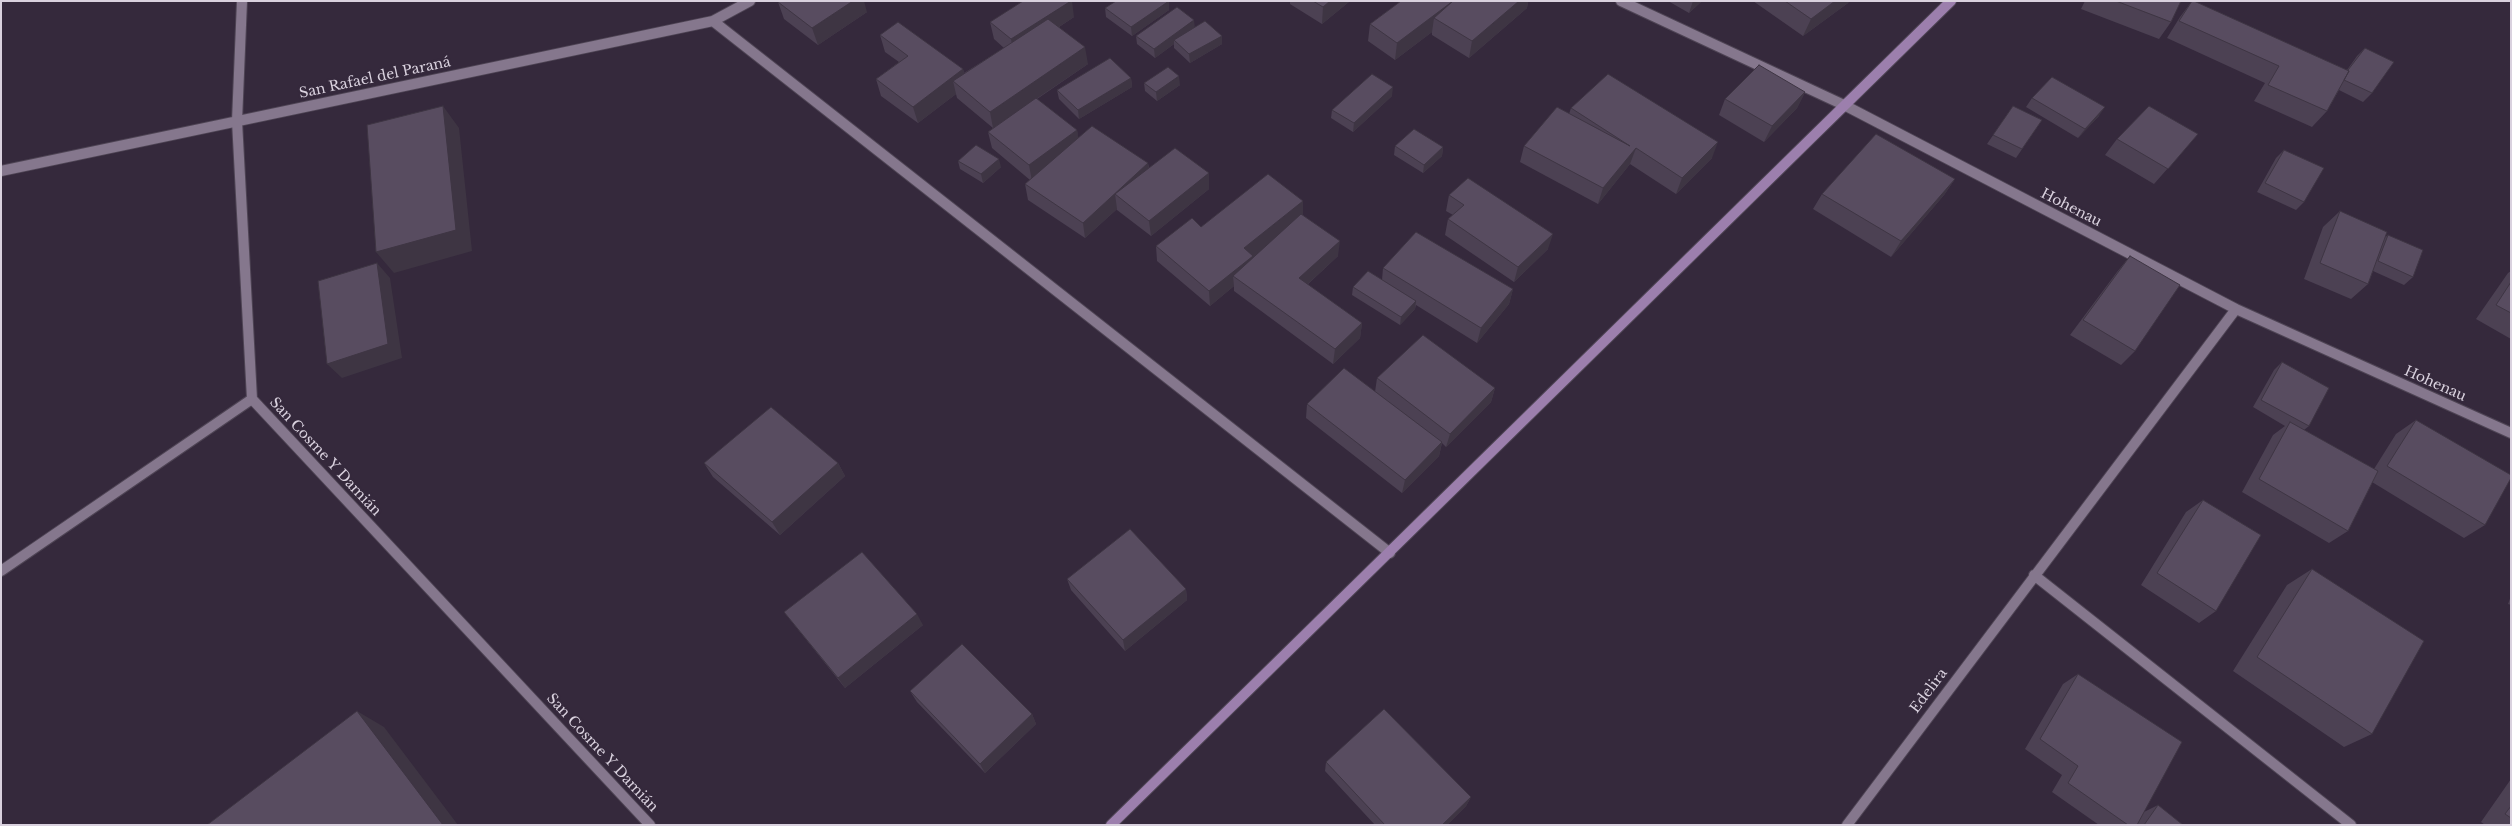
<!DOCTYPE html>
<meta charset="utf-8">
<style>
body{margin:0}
#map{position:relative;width:2512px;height:826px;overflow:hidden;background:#35293c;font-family:"Libre Baskerville",serif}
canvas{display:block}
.frame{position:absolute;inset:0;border:2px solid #d9d1de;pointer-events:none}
</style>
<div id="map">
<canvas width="2512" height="826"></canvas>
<div class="frame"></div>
</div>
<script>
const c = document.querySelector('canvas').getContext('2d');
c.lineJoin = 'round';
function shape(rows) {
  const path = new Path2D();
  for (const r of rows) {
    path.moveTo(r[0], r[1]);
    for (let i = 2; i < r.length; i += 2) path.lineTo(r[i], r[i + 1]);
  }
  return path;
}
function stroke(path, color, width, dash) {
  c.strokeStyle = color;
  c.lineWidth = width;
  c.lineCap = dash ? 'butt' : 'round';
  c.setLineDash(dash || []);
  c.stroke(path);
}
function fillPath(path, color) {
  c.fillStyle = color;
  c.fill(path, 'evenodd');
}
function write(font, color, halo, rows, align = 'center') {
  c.font = font + ' "Libre Baskerville",serif';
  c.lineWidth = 4.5;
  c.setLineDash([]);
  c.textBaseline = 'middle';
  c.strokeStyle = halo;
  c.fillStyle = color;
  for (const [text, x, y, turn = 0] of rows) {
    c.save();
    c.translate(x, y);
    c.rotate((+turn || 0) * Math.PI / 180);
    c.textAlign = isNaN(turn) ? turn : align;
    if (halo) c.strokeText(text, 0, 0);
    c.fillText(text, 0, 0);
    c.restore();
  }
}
const minor = shape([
 [242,1,237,121,252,399,650,825],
 [1621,1,1846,106,2236,309,2511,433],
 [713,21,1390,553],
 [1,171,713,21,750,1],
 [1,571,252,399],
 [2034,575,2351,825],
 [1847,825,2236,309]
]);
const secondary = shape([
 [1111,825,1951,1]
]);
stroke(minor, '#4e4454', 12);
stroke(secondary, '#4e4454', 12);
stroke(minor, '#85778d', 10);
stroke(secondary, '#9c7fad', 10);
fillPath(shape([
 [1290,1,1350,1,1322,24,1290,4],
 [1401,1,1528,1,1527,8,1469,58,1432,35,1432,32,1395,60,1368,41,1370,24],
 [1668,1,1702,1,1689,13],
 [1753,1,1849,1,1848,3,1803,36],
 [2085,1,2181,1,2171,22,2159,39,2081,9],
 [2192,1,2347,70,2357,56,2365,48,2372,93,2363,102,2339,90,2327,111,2312,127,2254,101,2265,83,2167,38,2180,17],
 [778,2,867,12,818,45,784,19],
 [1105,8,1169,10,1132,36,1106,17],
 [1074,17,1059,27,1088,64,1037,99,1077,130,1078,138,1148,163,1149,168,1209,189,1151,236,1117,210,1117,209,1085,238,1028,200,1025,184,1030,180,992,148,988,132,993,128,957,98,956,94,918,123,881,96,876,79,899,62,885,52,880,35,963,69,964,73,1004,48,994,39,990,22],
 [1195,27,1222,36,1222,44,1190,63,1174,48,1174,44,1155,58,1137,44,1136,36],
 [1131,78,1132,87,1079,119,1059,99,1057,90],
 [1144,83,1180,85,1157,101,1145,91],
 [1805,92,1797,108,1764,142,1719,115,1725,99],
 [1392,96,1353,132,1331,118,1332,110],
 [2032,98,2099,116,2078,138,2026,107],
 [2013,106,2042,120,2016,158,1987,144],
 [1571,108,1712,158,1676,194,1630,164,1598,204,1520,162,1524,146,1569,114],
 [2198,134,2154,184,2105,155,2117,139],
 [1395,146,1443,147,1442,156,1423,173,1394,155],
 [2284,150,2304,202,2296,210,2257,192,2276,158],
 [958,161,1001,167,983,183,960,169],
 [1955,179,1944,195,1891,257,1813,209,1822,194],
 [1449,195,1548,249,1514,282,1445,235,1448,219,1453,215,1446,211],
 [1303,201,1303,215,1338,256,1307,285,1362,323,1360,338,1333,364,1234,291,1234,286,1210,306,1157,261,1156,246,1201,227],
 [1267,245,1253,258,1253,257],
 [2340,211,2384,238,2388,235,2413,277,2404,285,2373,271,2368,284,2351,299,2304,279,2323,227],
 [2130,256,2135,351,2121,365,2070,335,2117,272],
 [1383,268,1513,289,1509,304,1477,343,1416,305,1415,309,1400,325,1352,295,1353,287,1382,280],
 [2511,271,2511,339,2476,319,2508,273],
 [2282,362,2309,426,2304,430,2374,469,2396,434,2416,420,2485,525,2464,538,2372,482,2348,531,2329,543,2242,492,2273,435,2285,426,2253,407,2274,370],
 [1377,378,1495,388,1491,402,1446,447,1442,443,1439,456,1402,493,1306,418,1307,404,1375,392],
 [704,463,838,463,845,476,780,535,713,477],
 [2203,500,2216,611,2199,623,2141,585,2186,512],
 [2312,569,2372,734,2344,747,2233,671,2287,585],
 [1067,579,1186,589,1187,600,1125,651,1071,590],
 [2511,596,2511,605,2508,604],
 [784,612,923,625,845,688],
 [2078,674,2144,812,2158,805,2183,825,2099,825,2052,792,2062,775,2025,749,2063,684],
 [910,691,1032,714,1036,724,985,773,917,702],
 [1326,762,1471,797,1466,806,1447,825,1375,825,1325,771],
 [2511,779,2511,825,2485,825,2481,822]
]), '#4c4153');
fillPath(shape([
 [853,1,864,1,867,12,818,45,812,28],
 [1071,1,1072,1,1074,17,1014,56,1011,39],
 [1169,1,1169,10,1132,36,1131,27],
 [1330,1,1350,1,1322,24,1323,7],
 [1453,1,1434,18,1432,32,1395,60,1397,43],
 [1519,1,1528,1,1527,8,1469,58,1472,41],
 [1693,1,1702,1,1689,13],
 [1835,1,1849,1,1848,3,1803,36,1811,19],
 [1194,20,1195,29,1174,40,1174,44,1155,58,1154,49],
 [1222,36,1222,44,1190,63,1189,54],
 [1085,47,1088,64,993,128,990,112],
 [963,69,967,85,953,81,956,94,918,123,913,107],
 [1179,76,1180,85,1157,101,1156,92],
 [1131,78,1132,87,1079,119,1078,110],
 [1393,87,1392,96,1353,132,1354,123],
 [1805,92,1797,108,1764,142,1772,126],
 [443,106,459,128,472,251,394,273,376,252],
 [2105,107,2099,116,2078,138,2085,129],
 [1077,130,1080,146,1032,181,1029,165],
 [1718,142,1712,158,1676,194,1682,178],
 [1443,147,1442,156,1423,173,1424,165],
 [1636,148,1630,164,1598,204,1603,188],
 [999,159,1001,167,983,183,981,174],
 [1148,163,1150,179,1115,194,1117,209,1085,238,1083,223],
 [1209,173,1209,189,1151,236,1149,221],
 [1955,179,1944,195,1891,257,1901,241],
 [1303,201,1303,216,1253,257,1253,271,1233,276,1234,286,1210,306,1209,291,1244,248],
 [1553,234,1548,249,1514,282,1518,267],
 [1340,241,1338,256,1298,293,1299,278],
 [377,263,390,278,402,358,342,378,327,364],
 [1513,289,1509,304,1477,343,1481,328],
 [1416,301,1415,309,1400,325,1401,317],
 [1362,323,1360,338,1333,364,1335,349],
 [1495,388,1491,402,1446,447,1450,434],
 [1442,442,1439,456,1402,493,1405,480],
 [838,463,845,476,780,535,772,522],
 [1186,589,1187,600,1125,651,1123,640],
 [917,614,923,625,845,688,838,678],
 [357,711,384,727,458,825,443,825],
 [1032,714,1036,724,985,773,980,764],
 [1471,797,1466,806,1447,825,1442,825]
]), '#3e3543');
const building = shape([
 [780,1,853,1,812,28,778,2,780,1],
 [1023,1,1071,1,1011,39,990,22,1023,1],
 [1116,1,1169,1,1131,27,1105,8,1116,1],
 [1313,1,1330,1,1323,7,1313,1],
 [1401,1,1453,1,1397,43,1370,24,1401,1],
 [1453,1,1519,1,1472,41,1434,18,1453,1],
 [1785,1,1835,1,1811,19,1785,1],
 [2116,1,2181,1,2171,22,2116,1],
 [2192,1,2194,1,2349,71,2327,111,2268,85,2279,66,2179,21,2192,1],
 [1177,7,1194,20,1154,49,1136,36,1177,7],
 [1048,19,1085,47,990,112,953,81,1048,19],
 [1205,21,1222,36,1189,54,1174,40,1205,21],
 [898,22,963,69,913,107,876,79,908,56,880,35,898,22],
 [2365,48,2394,62,2372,93,2344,80,2349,71,2348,70,2365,48],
 [1110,58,1131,78,1078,110,1057,90,1110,58],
 [1759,65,1805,92,1772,126,1725,99,1759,65],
 [1168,67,1179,76,1156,92,1144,83,1168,67],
 [1372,74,1393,87,1354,123,1332,110,1372,74],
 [1608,74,1718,142,1682,178,1636,148,1603,188,1524,146,1557,107,1630,146,1571,108,1608,74],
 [2052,77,2105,107,2085,129,2032,98,2052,77],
 [1036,98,1077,130,1029,165,988,132,1036,98],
 [443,106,456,230,376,252,367,125,443,106],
 [2013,106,2042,120,2022,149,1993,135,2013,106],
 [2149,106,2198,134,2168,169,2117,139,2149,106],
 [1092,126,1148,163,1083,223,1025,184,1092,126],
 [1414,129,1443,147,1424,165,1395,146,1414,129],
 [1876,134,1955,179,1901,241,1822,194,1876,134],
 [976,145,999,159,981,174,958,161,976,145],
 [1175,148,1209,173,1149,221,1115,194,1175,148],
 [2284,150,2324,168,2304,202,2265,183,2284,150],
 [1268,174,1303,201,1244,248,1253,256,1209,291,1156,246,1192,218,1201,227,1268,174],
 [1468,178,1553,234,1518,267,1448,219,1464,205,1449,195,1468,178],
 [2340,211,2387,232,2368,284,2320,263,2340,211],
 [1301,214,1340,241,1299,278,1362,323,1335,349,1233,276,1301,214],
 [1416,232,1513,289,1481,328,1383,268,1416,232],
 [2388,235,2423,250,2413,277,2378,261,2388,235],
 [2130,256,2180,285,2135,351,2083,320,2130,256],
 [377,263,388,344,327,364,318,281,377,263],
 [1368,271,1416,301,1401,317,1353,287,1368,271],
 [2511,282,2511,313,2496,305,2511,282],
 [1423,335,1495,388,1450,434,1377,378,1423,335],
 [2282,362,2329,388,2309,426,2261,400,2282,362],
 [1344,368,1442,442,1405,480,1307,404,1344,368],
 [771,407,838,463,772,522,704,463,771,407],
 [2416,420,2511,475,2511,478,2485,525,2387,466,2416,420],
 [2290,422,2378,471,2348,531,2259,479,2290,422],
 [2203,500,2261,535,2216,611,2157,573,2203,500],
 [1130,529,1186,589,1123,640,1067,579,1130,529],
 [862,552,917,614,838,678,784,612,862,552],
 [2312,569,2424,641,2372,734,2257,657,2312,569],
 [962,644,1032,714,980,764,910,691,962,644],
 [2078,674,2182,742,2137,825,2128,825,2068,783,2078,766,2040,739,2078,674],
 [1384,709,1471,797,1442,825,1385,825,1326,762,1384,709],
 [357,711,443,825,207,825,357,711],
 [2158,805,2183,825,2144,825,2158,805],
 [2511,806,2511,818,2505,814,2511,806]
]);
fillPath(building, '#584c60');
stroke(building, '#3e3543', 1);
write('14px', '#d9d1de', '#35293c', [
 ["San Rafael del Paraná",375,78,-12],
 ["Hohenau",2071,208,27],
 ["Hohenau",2435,384,24],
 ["San Cosme Y Damián",325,457,47],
 ["Edelira",1929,691,-53],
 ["San Cosme Y Damián",602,753,47]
]);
</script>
